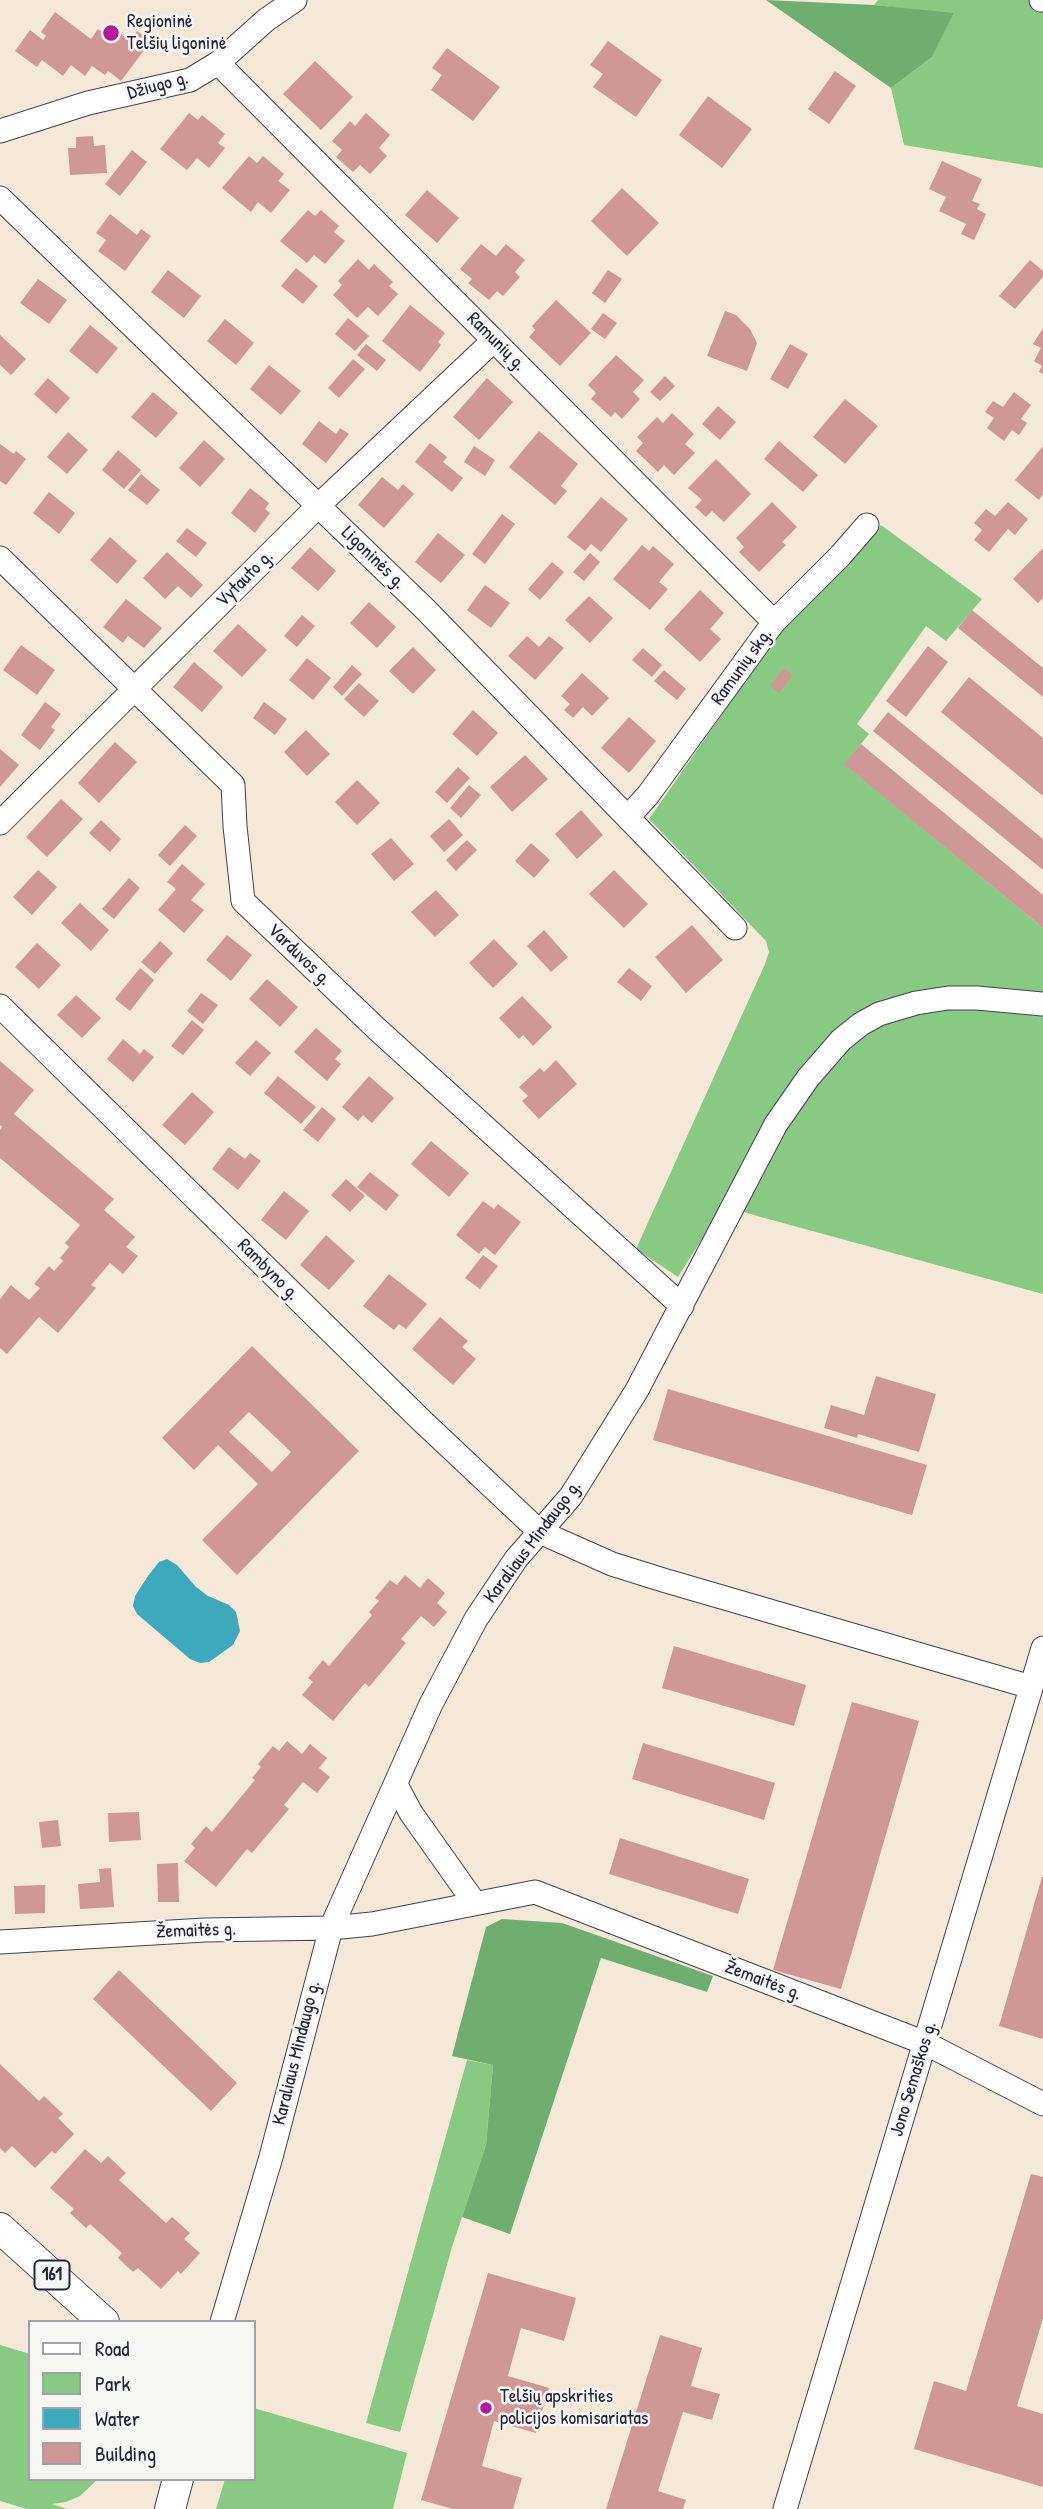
<!DOCTYPE html>
<meta charset="utf-8">
<style>
body{margin:0}
#map{position:relative;width:1043px;height:2509px;overflow:hidden;background:#f4e9d7;font-family:"Patrick Hand",sans-serif}
canvas{display:block}
.legend{position:absolute;left:28px;top:2320px;width:228px;height:161px;box-sizing:border-box;background:#f6f6f2;border:2px solid #a1a1a9;margin:0;padding:9px 12px;list-style:none;font-size:21px;color:#22223b}
.legend li{display:flex;align-items:center;gap:14px;height:35px}
.legend b{width:35px;border:2px solid #a1a1a9}
</style>
<div id="map">
<canvas width="1043" height="2509"></canvas>
<ul class="legend">
<li><b style="height:9px;background:#fff"></b>Road</li>
<li><b style="height:19px;background:#88ca83"></b>Park</li>
<li><b style="height:19px;background:#3da9bc"></b>Water</li>
<li><b style="height:19px;background:#d09894"></b>Building</li>
</ul>
</div>
<script>
const c = document.querySelector('canvas').getContext('2d');
c.lineJoin = 'round';
function fillPath(path, color) {
  c.fillStyle = color;
  c.fill(path, 'evenodd');
}
function shape(rows) {
  const path = new Path2D();
  for (const r of rows) {
    path.moveTo(r[0], r[1]);
    for (let i = 2; i < r.length; i += 2) path.lineTo(r[i], r[i + 1]);
  }
  return path;
}
function stroke(path, color, width, dash) {
  c.strokeStyle = color;
  c.lineWidth = width;
  c.lineCap = dash ? 'butt' : 'round';
  c.setLineDash(dash || []);
  c.stroke(path);
}
function write(font, color, halo, rows, align = 'center') {
  c.font = font + ' "Patrick Hand",sans-serif';
  c.lineWidth = 5;
  c.setLineDash([]);
  c.textBaseline = 'middle';
  c.strokeStyle = halo;
  c.fillStyle = color;
  for (const [text, x, y, turn = 0] of rows) {
    c.save();
    c.translate(x, y);
    c.rotate((+turn || 0) * Math.PI / 180);
    c.textAlign = isNaN(turn) ? turn : align;
    if (halo) c.strokeText(text, 0, 0);
    c.fillText(text, 0, 0);
    c.restore();
  }
}
fillPath(shape([
 [878,0,1043,0,1043,168,904,145,891,88,932,57,953,14,874,5],
 [881,525,982,599,946,641,926,626,857,724,869,734,845,764,1043,928,1043,1294,750,1214,724,1204,678,1277,636,1249,765,964,769,952,766,941,649,819,766,651,797,611],
 [467,2060,493,2065,486,2145,452,2247,400,2432,366,2423],
 [0,2345,30,2354,30,2479,98,2479,80,2496,66,2502,52,2504,67,2509,27,2509,0,2501],
 [254,2408,407,2453,393,2509,216,2509,225,2479,254,2479]
]), '#88ca83');
fillPath(shape([
 [766,0,874,5,954,13,932,57,891,88],
 [502,1919,562,1923,713,1976,707,1992,601,1958,510,2234,462,2217,486,2145,493,2065,452,2056,486,1927]
]), '#6eae71');
fillPath(shape([
 [167,1559,177,1565,196,1587,208,1596,229,1605,236,1612,240,1631,233,1645,209,1662,200,1663,190,1659,137,1614,133,1606,135,1596,148,1576,159,1562]
]), '#3da9bc');
fillPath(shape([
 [55,12,91,39,98,29,114,41,120,33,130,41,137,31,151,41,121,81,108,71,105,75,92,66,85,76,71,65,63,76,42,60,37,67,15,51,30,30,43,40,46,36,41,32],
 [608,41,662,80,636,117,593,87,603,74,590,65],
 [447,48,500,87,473,121,431,90,442,75,432,68],
 [315,61,353,97,321,130,283,94],
 [835,71,856,86,829,124,808,109],
 [708,96,752,129,722,168,679,135],
 [189,113,198,120,202,115,225,134,218,143,225,148,209,168,197,158,187,170,160,149],
 [366,113,390,135,379,148,387,156,370,174,360,165,353,172,336,157,342,150,332,141,350,121,355,126],
 [93,136,94,146,105,145,107,173,70,175,68,148,76,148,76,137],
 [132,150,147,162,120,196,105,184],
 [249,156,257,163,263,156,284,174,278,181,290,190,271,213,258,202,251,212,222,188],
 [942,161,982,179,972,201,980,204,977,209,986,214,974,240,961,234,966,224,939,211,946,197,929,189],
 [622,188,659,223,627,256,591,221],
 [427,190,459,218,437,243,405,215],
 [308,210,315,216,321,210,339,226,334,232,345,241,325,264,314,255,307,263,280,241],
 [110,214,137,235,141,229,151,236,125,271,98,251,106,240,96,233],
 [481,244,496,256,506,244,525,260,515,272,520,277,503,296,497,291,489,300,468,283,472,279,460,269],
 [358,259,369,270,374,264,393,282,389,286,398,294,378,316,368,307,357,318,333,295,342,285,338,281],
 [1030,260,1043,271,1043,277,1015,309,999,296],
 [296,268,318,286,303,304,281,286],
 [168,270,201,296,184,318,151,292],
 [608,270,622,279,605,303,592,293],
 [38,279,67,300,49,324,20,303],
 [556,300,591,333,560,366,529,337,535,330,532,326],
 [410,305,445,333,438,342,441,345,420,372,382,341],
 [725,311,736,315,750,329,757,343,747,371,707,356],
 [603,313,617,323,605,339,591,329],
 [348,318,369,336,355,351,335,334],
 [225,319,254,343,236,365,207,341],
 [90,325,118,348,97,374,69,351],
 [1043,328,1043,374,1039,372,1042,366,1034,361,1041,348,1033,344],
 [0,335,26,359,11,375,0,365],
 [366,344,386,360,377,371,357,355],
 [790,344,808,354,788,389,770,379],
 [616,355,644,380,633,392,640,399,622,419,615,412,611,417,591,399,596,393,588,385],
 [353,359,365,369,339,398,328,388],
 [269,365,301,391,281,415,250,389],
 [665,376,675,386,660,401,650,392],
 [48,378,70,398,56,414,34,394],
 [487,378,513,402,479,440,453,417],
 [153,392,178,413,156,438,131,417],
 [1014,392,1031,405,1021,419,1027,423,1019,435,1012,430,1004,441,987,428,994,418,985,412,993,401,1003,407],
 [845,399,878,426,845,464,813,437],
 [718,406,736,422,720,440,702,424],
 [672,413,694,434,685,444,695,453,674,475,664,465,658,472,636,451,643,443,637,437,657,417,663,423],
 [319,421,336,434,340,428,349,434,326,463,302,444],
 [539,431,578,464,561,486,567,491,555,505,509,467],
 [68,432,88,450,67,474,47,457],
 [204,440,225,459,200,487,179,468],
 [779,441,818,475,803,492,764,459],
 [430,443,447,457,443,462,463,478,452,492,415,462],
 [0,444,14,454,16,451,26,459,6,485,0,481],
 [474,446,495,460,485,476,464,462],
 [1043,446,1043,494,1039,500,1015,480],
 [118,450,141,470,124,489,102,470],
 [716,459,751,494,724,522,712,511,706,517,695,507,702,500,688,488],
 [141,474,160,490,147,505,128,490],
 [382,477,398,490,403,484,414,494,384,528,358,505],
 [250,488,269,503,265,509,270,513,255,533,231,513],
 [49,492,75,513,59,534,33,513],
 [601,497,628,519,601,552,591,544,585,551,567,537],
 [772,502,797,527,782,542,786,545,759,572,739,552,744,547,736,538],
 [1008,502,1028,519,1015,535,1008,529,989,552,974,540,982,530,974,523,986,509,995,516],
 [502,514,515,524,485,564,472,554],
 [187,528,207,543,196,557,176,541],
 [438,533,465,555,441,583,415,562],
 [110,537,137,561,117,584,90,560],
 [642,545,649,551,653,546,674,564,659,582,668,589,650,610,613,579],
 [310,547,336,571,318,591,291,568],
 [1043,548,1043,598,1038,603,1013,579],
 [167,552,203,585,191,598,178,586,165,599,143,578],
 [590,553,600,562,584,581,573,572],
 [552,562,564,572,540,600,528,589],
 [485,585,510,603,491,628,467,610],
 [700,590,724,613,710,629,721,639,700,662,664,629],
 [589,596,613,618,590,643,565,620],
 [126,599,162,628,144,648,128,636,123,643,103,627],
 [369,602,396,627,377,648,350,623],
 [972,610,1043,668,1043,697,958,628],
 [302,615,315,626,297,647,284,636],
 [238,624,267,650,242,677,213,651],
 [527,636,539,647,549,636,564,648,535,680,508,656],
 [21,645,55,670,37,695,3,670],
 [928,646,948,662,906,717,886,701],
 [413,647,436,670,413,694,389,671],
 [643,648,662,665,652,677,632,660],
 [307,658,331,678,313,700,289,680],
 [194,662,223,687,202,712,173,687],
 [352,665,362,674,342,696,333,687],
 [784,668,793,675,779,693,770,686],
 [664,670,686,689,677,700,654,681],
 [582,673,609,698,592,716,583,707,573,718,564,710,570,704,561,696],
 [969,677,1043,738,1043,796,941,712],
 [359,683,379,701,364,717,344,699],
 [45,702,61,714,51,727,55,730,40,750,21,735],
 [264,702,287,719,275,735,253,718],
 [473,710,498,733,477,756,452,734],
 [888,712,1043,839,1043,870,873,731],
 [629,717,656,741,629,773,601,748],
 [306,730,330,754,307,776,284,752],
 [115,742,137,762,99,803,78,783],
 [861,744,1043,895,1043,928,844,764],
 [0,749,19,765,0,787],
 [525,755,548,779,512,812,490,787],
 [458,767,470,778,447,803,435,792],
 [357,780,380,803,357,825,335,802],
 [469,785,481,795,461,818,450,808],
 [61,799,83,819,47,857,26,837],
 [581,810,603,835,577,859,555,834],
 [449,819,463,835,444,852,430,836],
 [101,820,121,839,110,852,89,833],
 [185,825,197,836,170,866,158,855],
 [391,838,414,864,394,881,371,854],
 [467,840,477,850,456,871,446,860],
 [531,843,550,860,534,878,515,861],
 [182,864,205,884,191,900,204,910,184,933,158,910,176,889,167,882],
 [38,870,57,887,32,915,13,897],
 [614,870,648,904,624,928,589,894],
 [129,878,140,888,114,919,102,909],
 [436,890,459,915,435,937,411,912],
 [80,903,109,930,91,951,61,923],
 [692,925,723,960,686,993,655,957],
 [544,930,568,957,551,972,527,946],
 [227,935,252,955,231,981,206,960],
 [494,939,518,964,493,988,469,963],
 [160,941,173,953,155,974,141,962],
 [37,943,61,965,39,989,15,967],
 [140,968,154,980,130,1011,115,999],
 [629,968,652,986,641,1001,617,982],
 [267,979,298,1007,280,1027,249,999],
 [201,993,218,1005,203,1024,187,1011],
 [76,995,101,1018,82,1038,57,1015],
 [522,996,552,1027,533,1046,523,1035,519,1039,499,1018],
 [192,1020,204,1030,183,1055,171,1046],
 [316,1028,342,1051,335,1059,341,1064,327,1081,294,1052],
 [123,1039,140,1054,144,1049,154,1057,133,1082,107,1059],
 [256,1040,271,1053,250,1076,235,1063],
 [556,1060,577,1084,539,1119,522,1101,528,1096,519,1087,540,1068,544,1072],
 [0,1061,34,1090,14,1114,114,1199,104,1210,135,1237,126,1247,138,1256,123,1274,110,1263,91,1285,96,1288,58,1333,39,1317,7,1354,0,1348,0,1299,11,1285,29,1300,40,1288,34,1284,49,1266,54,1271,63,1261,60,1258,69,1247,65,1243,80,1225,0,1158,0,1130,2,1127,0,1125],
 [278,1076,316,1107,301,1124,264,1093],
 [369,1076,394,1098,372,1123,363,1115,358,1121,342,1107],
 [192,1092,214,1112,185,1145,162,1125],
 [322,1107,336,1119,318,1142,303,1130],
 [431,1141,469,1173,449,1197,411,1164],
 [229,1147,245,1159,250,1153,261,1161,238,1190,212,1169],
 [370,1172,399,1195,386,1211,357,1187],
 [346,1179,365,1196,350,1212,331,1195],
 [284,1191,309,1211,286,1240,261,1220],
 [483,1201,494,1209,498,1204,521,1222,495,1255,485,1247,479,1254,456,1235],
 [326,1235,355,1261,329,1290,300,1265],
 [483,1255,498,1266,480,1289,465,1278],
 [389,1274,427,1304,406,1329,399,1324,394,1330,363,1306],
 [440,1317,468,1341,462,1347,476,1359,453,1385,412,1349],
 [252,1346,359,1451,237,1575,202,1540,258,1484,218,1445,194,1470,162,1438],
 [249,1412,291,1452,272,1472,229,1432],
 [876,1376,936,1394,919,1452,858,1434,857,1438,824,1428,831,1405,864,1415],
 [668,1389,927,1465,912,1515,653,1440],
 [405,1575,420,1588,428,1578,445,1593,437,1603,447,1612,434,1627,421,1616,401,1639,406,1643,369,1687,365,1683,333,1721,302,1695,313,1682,308,1678,323,1660,329,1666,372,1615,369,1612,379,1601,375,1598,390,1580,397,1585],
 [674,1646,806,1685,794,1726,662,1688],
 [852,1702,919,1721,841,1989,773,1970],
 [287,1741,302,1754,310,1744,327,1758,319,1768,330,1777,317,1793,303,1782,284,1805,289,1809,252,1853,247,1849,216,1887,184,1861,195,1848,191,1844,206,1826,212,1832,255,1780,252,1778,261,1767,258,1764,273,1746,279,1751],
 [643,1743,775,1783,764,1820,632,1779],
 [139,1812,141,1840,109,1842,108,1813],
 [58,1820,61,1846,42,1848,39,1822],
 [620,1838,749,1879,738,1914,609,1874],
 [178,1863,179,1902,158,1902,157,1864],
 [111,1868,114,1907,80,1909,78,1884,100,1882,99,1869],
 [1042,1877,1043,1877,1043,2039,999,2026],
 [45,1885,45,1913,15,1914,14,1886],
 [119,1970,237,2083,211,2111,93,1999],
 [0,2064,39,2101,44,2096,63,2114,58,2118,74,2134,55,2154,52,2151,35,2168,12,2146,5,2153,0,2148],
 [85,2149,101,2163,108,2156,126,2173,119,2180,166,2223,172,2217,190,2233,184,2239,200,2253,181,2274,178,2271,161,2289,138,2268,133,2272,118,2258,122,2253,90,2224,86,2228,70,2213,74,2209,50,2188],
 [1031,2174,1043,2177,1043,2318,1017,2406,1043,2414,1043,2487,914,2449,934,2381,966,2391],
 [488,2273,576,2298,564,2341,521,2328,508,2376,549,2388,536,2433,494,2421,482,2466,522,2478,513,2509,453,2509,421,2500],
 [660,2335,702,2348,691,2386,720,2394,712,2420,683,2412,658,2491,686,2500,683,2509,606,2509]
]), '#d09894');
const minor = shape([
 [1041,0,1043,0],
 [218,63,774,622],
 [0,131,88,103,190,80,218,63,266,20,295,0],
 [0,198,425,609,735,928],
 [0,558,233,785,235,826,243,901,378,1030,682,1306],
 [628,817,648,795,774,622,840,556,867,525],
 [0,823,319,505,494,340],
 [0,1006,421,1420,540,1532,612,1564,663,1580,1031,1687],
 [396,1785,411,1813,474,1902],
 [0,1942,205,1930,331,1928,372,1924,535,1892,925,2043,1043,2104],
 [222,2322,271,2157,331,1928,431,1704,476,1619,516,1559,571,1496,637,1390,776,1124,808,1078,841,1040,861,1024,879,1014,916,1003,948,998,977,998,1043,1004],
 [785,2509,1043,1648]
]);
const major = shape([
 [0,2228,104,2322],
 [170,2509,178,2479]
]);
stroke(minor, '#424052', 25);
stroke(major, '#424052', 32);
stroke(minor, '#fff', 23);
stroke(major, '#fff', 30);
for (const [x, y, r, color] of [
 [111,33,9,"#b5179e"],
 [486,2408,7,"#b5179e"]
]) {
  const dot = new Path2D();
  dot.arc(x, y, r, 0, 2 * Math.PI);
  c.fillStyle = color;
  c.fill(dot);
  stroke(dot, '#f6f6f2', 2.5);
}
for (const [x, y, w] of [
 [52,2275,35]
]) {
  const box = new Path2D();
  box.roundRect(x - w / 2, y - 14.5, w, 29, 5);
  c.fillStyle = '#f6f6f2';
  c.fill(box);
  stroke(box, '#22223b', 2);
}
write('bold 18px', '#22223b', null, [
 ["161",52,2275]
]);
write('19px', '#22223b', '#f6f6f2', [
 ["Regioninė",127,22],
 ["Telšių ligoninė",127,44],
 ["Telšių apskrities",500,2397],
 ["policijos komisariatas",500,2419]
], 'left');
write('19px', '#22223b', '#f6f6f2', [
 ["Džiugo g.",158,86,-15],
 ["Ramunių g.",496,342,45],
 ["Ligoninės g.",373,558,44],
 ["Vytauto g.",245,579,-45],
 ["Ramunių skg.",742,667,-54],
 ["Varduvos g.",299,955,44],
 ["Rambyno g.",268,1270,45],
 ["Karaliaus Mindaugo g.",533,1542,-53],
 ["Žemaitės g.",196,1931,-2],
 ["Žemaitės g.",763,1981,21],
 ["Karaliaus Mindaugo g.",297,2053,-76],
 ["Jono Semaškos g.",914,2079,-73]
]);
</script>
